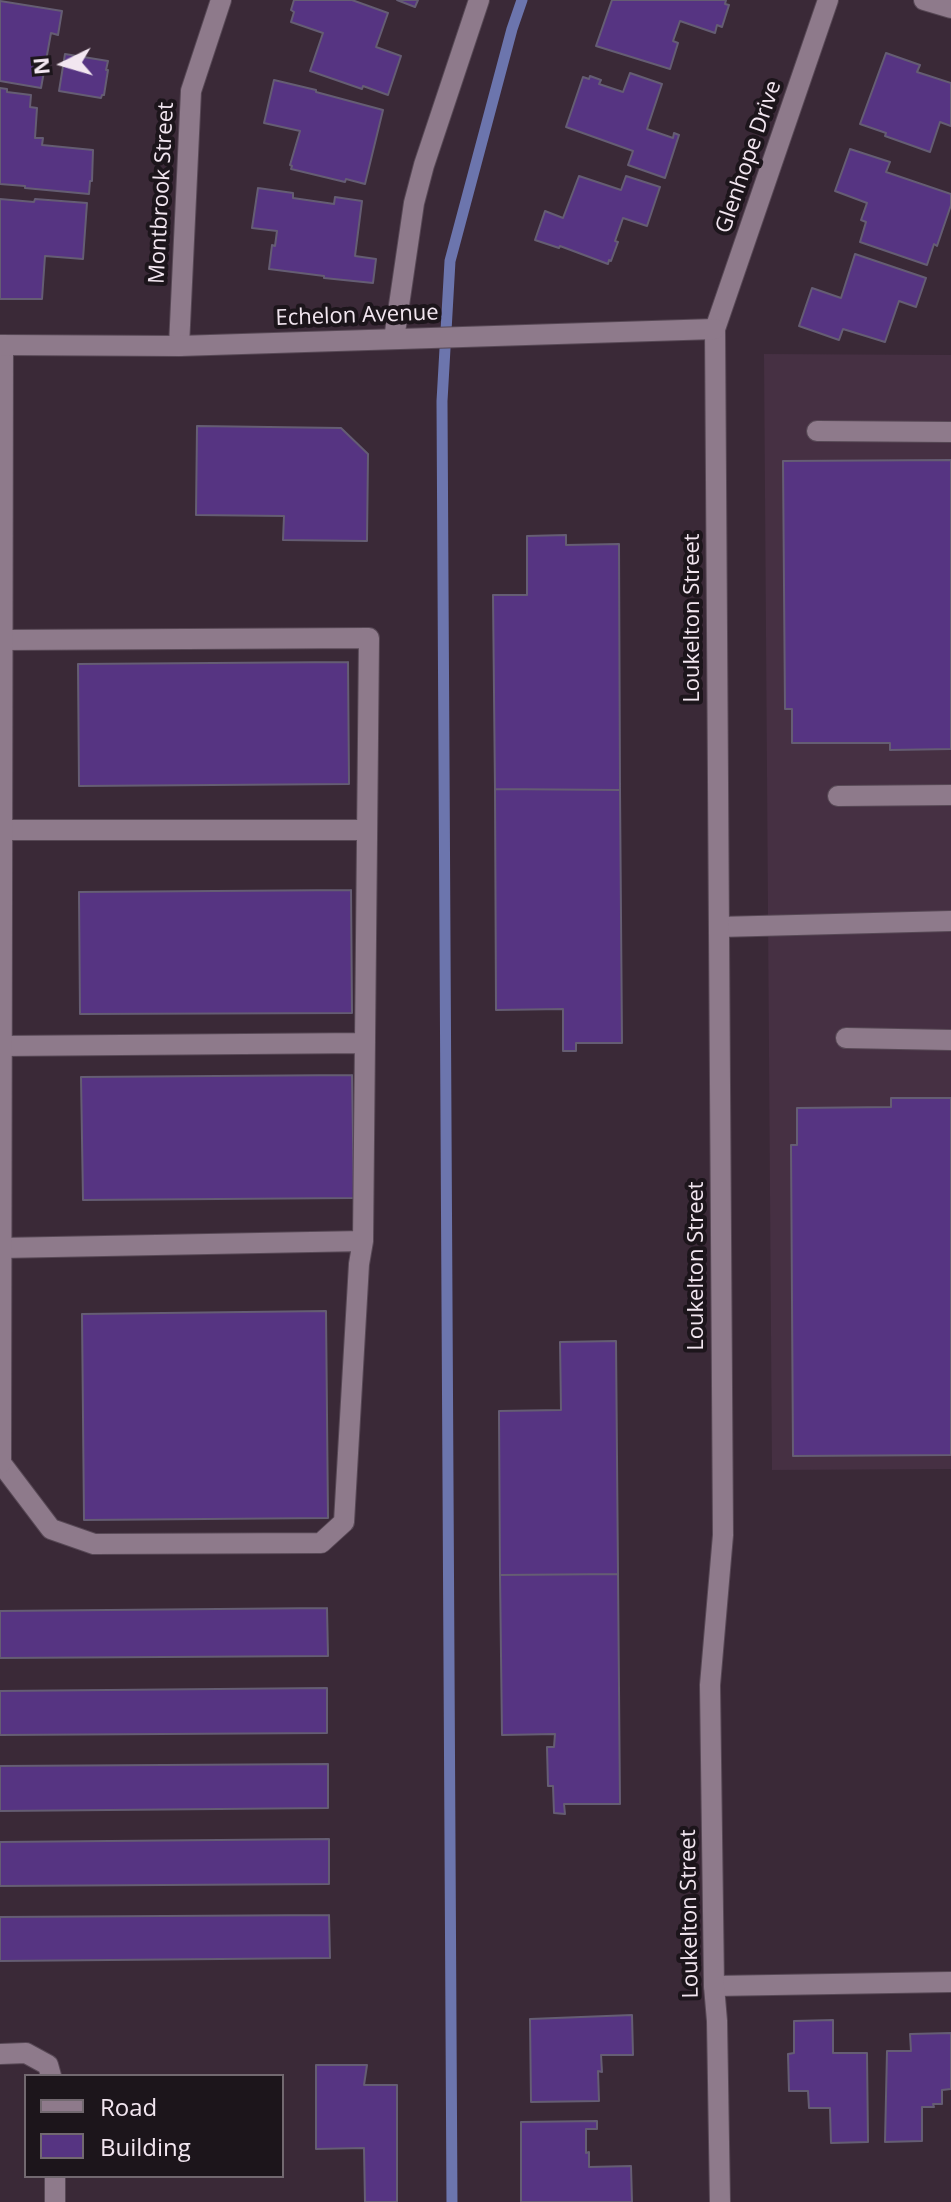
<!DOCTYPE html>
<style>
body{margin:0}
#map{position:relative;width:951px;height:2202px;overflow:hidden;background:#3a2937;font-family:"Open Sans",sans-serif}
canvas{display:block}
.legend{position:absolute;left:24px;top:2074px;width:260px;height:104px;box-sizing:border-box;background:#1c151b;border:2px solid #726970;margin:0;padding:10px 14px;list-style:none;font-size:24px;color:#f2e6f0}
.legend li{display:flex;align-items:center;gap:16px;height:40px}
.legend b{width:40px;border:2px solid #726970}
.north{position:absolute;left:24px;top:24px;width:80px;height:80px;-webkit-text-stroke:6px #1c151b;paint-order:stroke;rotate:265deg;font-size:22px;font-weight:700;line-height:32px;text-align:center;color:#f2e6f0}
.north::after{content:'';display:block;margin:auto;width:28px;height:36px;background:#f2e6f0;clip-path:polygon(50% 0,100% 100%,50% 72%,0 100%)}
</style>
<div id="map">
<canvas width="951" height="2202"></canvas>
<ul class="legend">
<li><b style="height:10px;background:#8e7a8b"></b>Road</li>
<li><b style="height:22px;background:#563482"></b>Building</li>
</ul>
<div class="north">N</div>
</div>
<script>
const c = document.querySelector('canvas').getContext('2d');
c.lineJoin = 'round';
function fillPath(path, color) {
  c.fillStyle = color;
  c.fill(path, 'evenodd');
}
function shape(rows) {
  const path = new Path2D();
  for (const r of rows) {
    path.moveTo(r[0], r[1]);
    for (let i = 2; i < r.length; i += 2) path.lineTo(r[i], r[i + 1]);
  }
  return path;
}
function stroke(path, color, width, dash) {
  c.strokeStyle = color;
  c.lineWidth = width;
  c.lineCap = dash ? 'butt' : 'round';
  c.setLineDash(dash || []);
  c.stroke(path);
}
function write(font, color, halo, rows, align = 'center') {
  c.font = font + ' "Open Sans",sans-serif';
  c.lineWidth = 8;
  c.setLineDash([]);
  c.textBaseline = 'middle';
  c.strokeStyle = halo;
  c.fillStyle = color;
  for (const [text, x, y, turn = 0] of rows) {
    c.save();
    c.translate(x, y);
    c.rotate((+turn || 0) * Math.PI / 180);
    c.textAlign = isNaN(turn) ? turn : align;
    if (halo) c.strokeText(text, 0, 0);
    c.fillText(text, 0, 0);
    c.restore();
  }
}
fillPath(shape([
 [764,354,951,355,951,1469,772,1470]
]), '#463043');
stroke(shape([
 [452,2202,442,401,450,261,512,29,522,0]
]), '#6c75ad', 11);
const building = shape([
 [294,0,352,0,388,13,376,47,401,56,388,95,363,86,362,89,310,71,323,33,291,22,294,12,291,10,294,0],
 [397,0,418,0,415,7,397,0],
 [612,0,726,0,725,4,729,5,722,27,717,25,715,33,680,21,673,41,678,43,670,69,596,46,612,0],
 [0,1,62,11,58,35,51,33,41,88,0,81,0,1],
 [886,53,920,65,917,72,951,83,951,126,940,122,930,152,885,136,886,133,860,124,886,53],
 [65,54,108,61,106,70,108,70,104,95,102,95,101,98,59,91,65,54],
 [630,73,662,84,647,129,673,138,674,133,679,135,665,178,628,165,633,151,566,127,583,77,589,79,590,76,601,80,599,84,623,92,630,73],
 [274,80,316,90,316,92,383,110,365,184,346,179,345,182,291,169,292,166,290,165,300,131,264,123,274,80],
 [0,88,7,89,7,92,31,95,30,107,37,108,35,138,43,138,42,145,93,150,92,181,90,181,89,194,25,188,25,186,0,184,0,88],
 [850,149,890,162,886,172,951,194,951,205,937,246,934,244,927,265,860,242,866,222,861,220,867,203,835,191,850,149],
 [579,176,621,190,626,176,660,187,647,226,623,218,615,241,618,242,611,261,609,260,608,264,560,246,559,248,535,240,545,211,563,218,579,176],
 [258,188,293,193,293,198,334,204,335,197,362,201,355,256,376,259,373,283,324,278,324,276,269,269,272,245,275,246,277,231,252,228,258,188],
 [0,199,34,202,35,199,87,203,83,259,45,256,42,299,0,299,0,199],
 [855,254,926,278,916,307,899,301,885,342,843,329,839,340,799,326,812,288,841,298,855,254],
 [197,426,341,428,368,454,367,541,283,540,284,516,196,515,197,426],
 [951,460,951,749,890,750,890,743,792,743,792,709,785,709,783,461,951,460],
 [566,535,566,545,619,544,620,790,495,789,493,595,527,595,527,536,566,535],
 [348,662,349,784,79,786,78,664,348,662],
 [495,789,620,790,622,1043,576,1043,576,1051,563,1051,563,1009,496,1010,495,789],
 [351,890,352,1013,80,1014,79,892,351,890],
 [352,1075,354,1198,83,1200,81,1077,352,1075],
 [891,1098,951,1098,951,1455,793,1456,791,1145,797,1145,797,1108,891,1107,891,1098],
 [326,1311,328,1518,84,1520,82,1314,326,1311],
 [616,1341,618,1574,500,1575,499,1411,561,1410,560,1342,616,1341],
 [618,1574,620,1804,564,1804,565,1814,554,1813,553,1786,548,1786,547,1747,554,1747,555,1734,502,1735,500,1575,618,1574],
 [327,1608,328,1656,0,1658,0,1611,327,1608],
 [327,1688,327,1733,0,1735,0,1691,327,1688],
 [328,1764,328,1808,0,1811,0,1766,328,1764],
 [329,1839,329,1884,0,1886,0,1842,329,1839],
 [329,1915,330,1958,0,1961,0,1917,329,1915],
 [632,2015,633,2055,601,2055,602,2072,598,2071,599,2101,531,2102,530,2019,632,2015],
 [833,2020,833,2053,867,2053,868,2142,831,2143,830,2108,809,2108,808,2091,789,2091,788,2054,794,2053,794,2021,833,2020],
 [951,2033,951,2089,942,2090,942,2104,933,2104,934,2107,922,2107,922,2141,885,2142,887,2051,911,2051,910,2034,951,2033],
 [316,2065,367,2065,364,2085,397,2085,397,2202,365,2202,364,2148,316,2149,316,2065],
 [597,2121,597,2129,586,2129,586,2153,589,2152,589,2167,631,2166,632,2202,521,2202,521,2122,597,2121]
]);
fillPath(building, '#563482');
stroke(building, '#655d73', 2);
const lane = shape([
 [394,339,414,203,424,165,479,0],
 [817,431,951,432],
 [2,640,369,638,363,1241],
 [838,796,951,795],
 [1,830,367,830],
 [719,927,951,921],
 [846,1038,951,1040],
 [1,1046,365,1043],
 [0,1464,1,1463,51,1529,94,1544,321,1543,344,1522,359,1264,363,1241,1,1248],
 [714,1986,951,1982],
 [0,2054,26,2053,48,2065,51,2076],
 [55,2202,55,2176]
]);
const street = shape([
 [924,0,951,8],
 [179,346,191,91,221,0],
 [1,1463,3,345],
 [720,2202,717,2021,714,1986,710,1685,723,1535,715,329,828,0]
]);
const secondary = shape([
 [0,345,179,346,715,329]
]);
stroke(lane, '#574855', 22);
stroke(street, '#574855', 22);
stroke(secondary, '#574855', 22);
stroke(lane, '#8e7a8b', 20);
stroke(street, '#8e7a8b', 20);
stroke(secondary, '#8e7a8b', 20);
write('22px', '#f2e6f0', '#1c151b', [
 ["Glenhope Drive",749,157,-71],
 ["Montbrook Street",162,193,-87],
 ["Echelon Avenue",357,316,-2],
 ["Loukelton Street",693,618,-90],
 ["Loukelton Street",697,1266,-90],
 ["Loukelton Street",690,1914,-91]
]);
</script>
